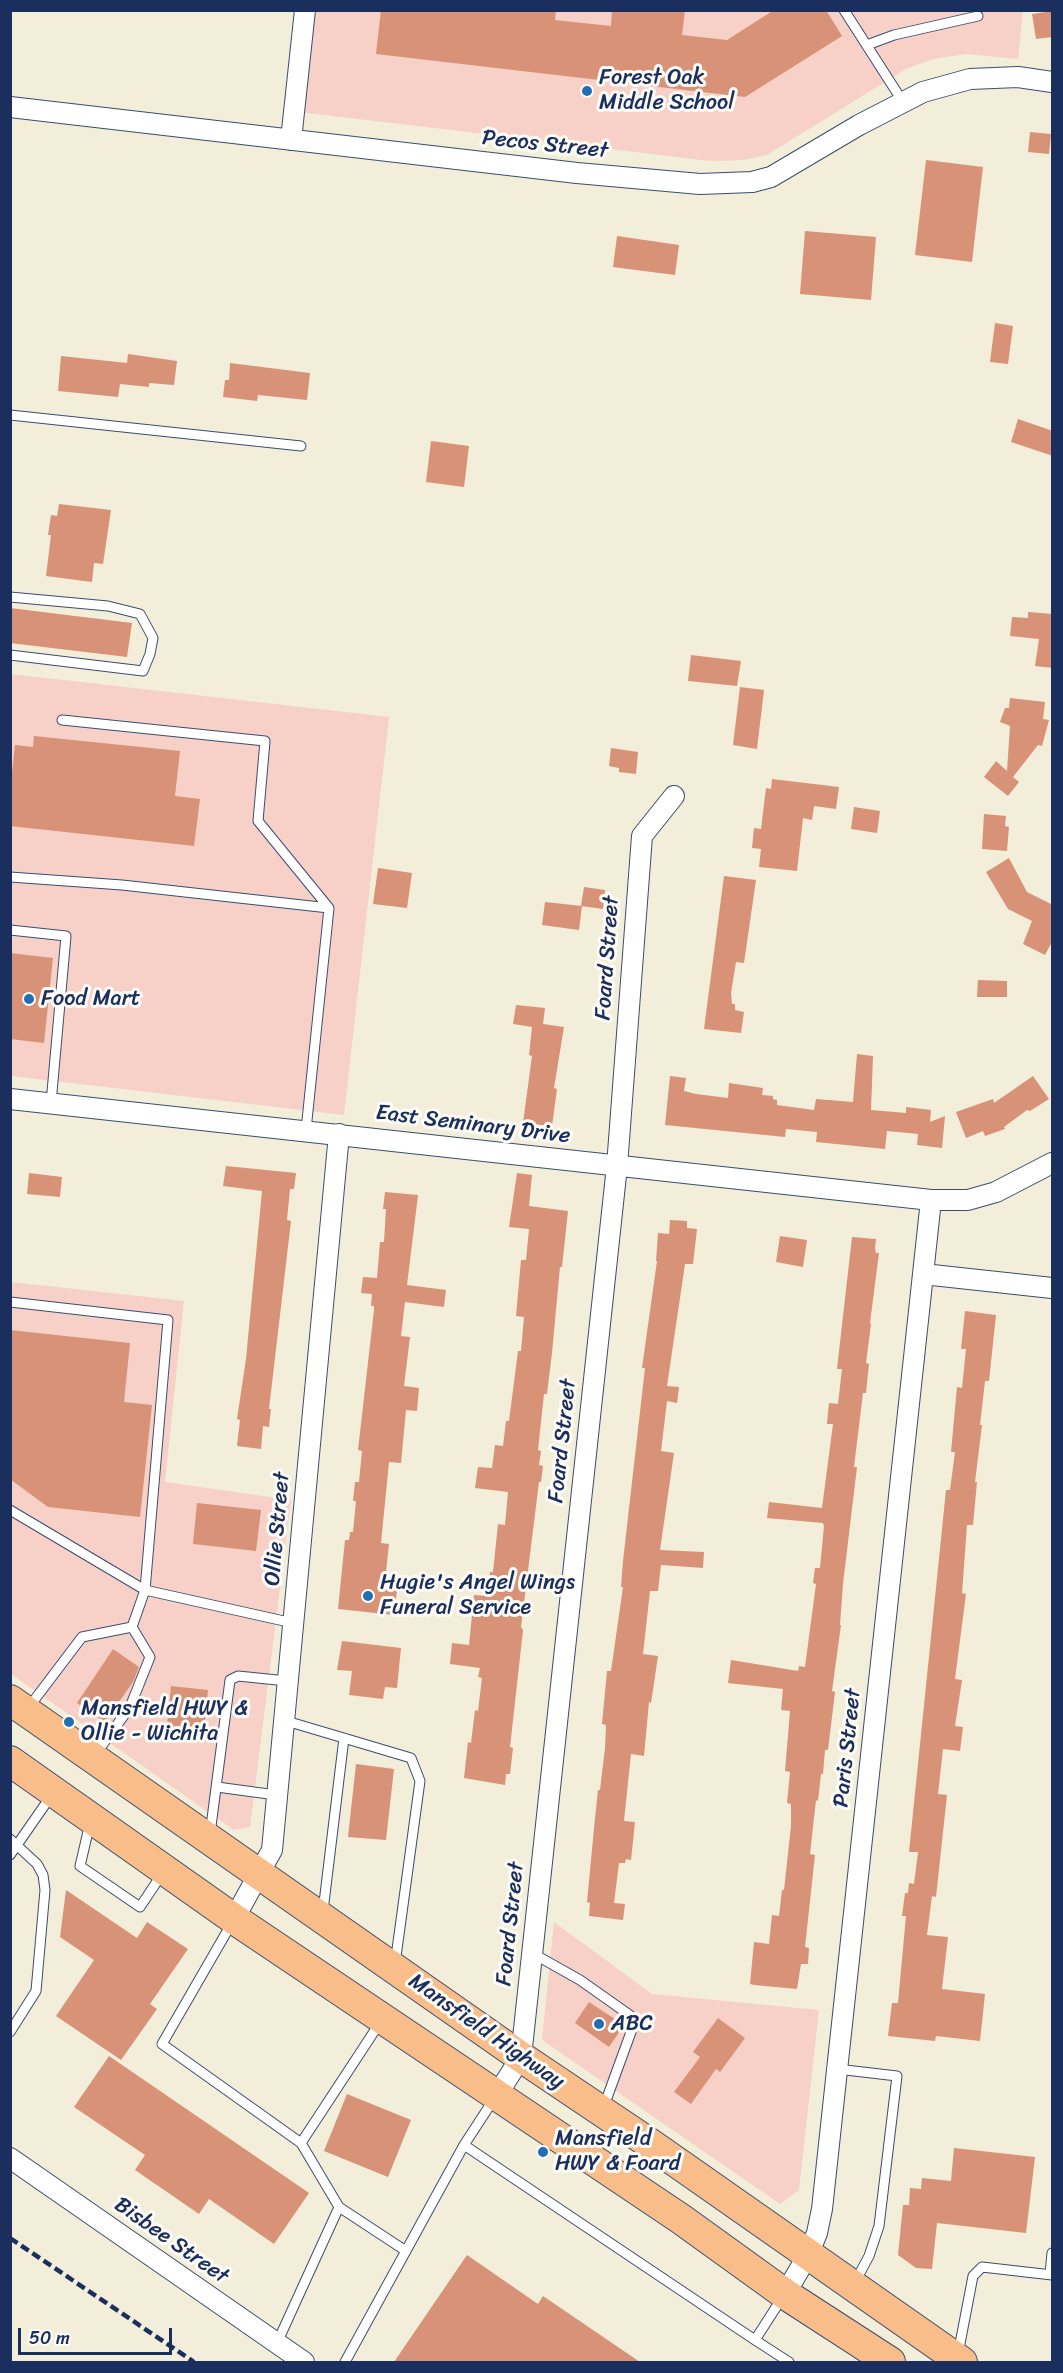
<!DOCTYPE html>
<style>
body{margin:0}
#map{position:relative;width:1063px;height:2373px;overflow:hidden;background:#f2eed9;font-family:Sriracha,sans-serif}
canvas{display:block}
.frame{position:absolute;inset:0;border:12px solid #1b2f5e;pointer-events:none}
.scale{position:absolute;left:18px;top:2328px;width:154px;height:27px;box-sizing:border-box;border:3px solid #1b2f5e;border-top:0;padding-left:8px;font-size:18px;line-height:21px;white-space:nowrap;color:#1b2f5e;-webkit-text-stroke:4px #fdfcf7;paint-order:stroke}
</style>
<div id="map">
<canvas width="1063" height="2373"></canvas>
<div class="frame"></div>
<div class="scale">50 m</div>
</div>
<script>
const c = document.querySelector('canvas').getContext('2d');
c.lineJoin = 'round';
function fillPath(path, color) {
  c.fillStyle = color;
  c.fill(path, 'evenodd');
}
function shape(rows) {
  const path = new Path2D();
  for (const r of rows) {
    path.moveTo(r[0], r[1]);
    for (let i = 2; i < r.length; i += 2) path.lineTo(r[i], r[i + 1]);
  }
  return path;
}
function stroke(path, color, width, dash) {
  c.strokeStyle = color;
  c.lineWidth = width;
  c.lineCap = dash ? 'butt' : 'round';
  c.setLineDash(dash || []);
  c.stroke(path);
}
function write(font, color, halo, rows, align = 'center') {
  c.font = font + ' Sriracha,sans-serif';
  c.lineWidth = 6;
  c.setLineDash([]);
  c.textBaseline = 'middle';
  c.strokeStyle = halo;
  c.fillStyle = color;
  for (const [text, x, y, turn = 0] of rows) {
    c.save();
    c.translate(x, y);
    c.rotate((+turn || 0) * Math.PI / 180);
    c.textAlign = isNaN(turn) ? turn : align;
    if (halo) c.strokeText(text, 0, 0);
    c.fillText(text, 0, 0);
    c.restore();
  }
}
fillPath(shape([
 [311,11,1023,11,1018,59,966,54,933,59,906,69,767,155,744,160,710,161,300,112],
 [11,674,389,717,344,1115,11,1076],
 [11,1282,184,1301,165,1482,291,1500,250,1827,234,1830,11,1674],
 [554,1922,652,1994,819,2010,799,2190,780,2204,542,2040]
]), '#f7d1c7');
fillPath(shape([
 [381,10,556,10,555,20,611,26,612,10,685,10,682,35,727,40,774,10,826,10,842,36,745,97,376,54],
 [1053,11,1053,37,1036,39,1032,14],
 [1030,132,1051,134,1049,154,1028,152],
 [926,160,983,167,972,262,915,255],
 [805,231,876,237,871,300,800,294],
 [617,236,679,245,675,275,613,267],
 [995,323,1013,326,1008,364,990,362],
 [128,354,177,361,174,385,149,383,149,387,120,384,118,397,58,391,61,356,127,363],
 [230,363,310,373,307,400,258,395,257,401,223,397,225,380,229,380],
 [1018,419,1053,431,1053,456,1011,442],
 [431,441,469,446,464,487,426,482],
 [59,504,111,510,103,564,94,563,92,582,46,576,51,535,48,535,51,515,57,516],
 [10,608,132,623,127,657,10,643],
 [1028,612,1053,614,1053,668,1035,666,1039,639,1010,636,1012,617,1028,618],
 [691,655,741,661,737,686,688,681],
 [740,687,764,690,757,749,733,745],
 [1010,698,1045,702,1043,719,1049,720,1042,746,1038,745,1013,777,1019,782,1008,796,984,777,996,761,1007,771,1010,726,1000,722,1005,708,1009,708],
 [34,736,180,751,175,796,200,799,194,846,10,826,10,790,15,745,33,747],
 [611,748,638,752,636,774,619,772,619,768,609,766],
 [772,779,839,787,836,809,814,806,812,820,803,818,797,871,759,867,761,849,752,848,754,828,761,829,766,788,771,789],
 [854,807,880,811,877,833,851,829],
 [984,814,1006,816,1005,826,1009,827,1007,851,982,849],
 [1009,858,1027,892,1053,905,1053,940,1045,955,1023,944,1032,921,1008,909,986,872],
 [378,868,412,873,407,908,373,904],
 [724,876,756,880,744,963,736,962,731,993,732,1004,735,1004,735,1010,744,1012,741,1033,704,1029],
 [584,887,605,890,603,909,581,906],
 [545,902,582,906,579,930,542,925],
 [10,953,53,958,44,1043,10,1039],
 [978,980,1007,981,1007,997,977,997],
 [516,1005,545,1008,543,1024,564,1027,554,1088,557,1089,552,1126,523,1123,532,1056,529,1055,532,1027,513,1024],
 [857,1054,873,1056,871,1110,906,1113,906,1107,931,1110,930,1122,945,1116,942,1148,917,1145,918,1134,887,1131,885,1149,816,1142,817,1132,786,1129,785,1137,665,1125,670,1076,686,1078,684,1091,696,1094,728,1098,729,1083,763,1088,762,1095,773,1096,773,1099,777,1100,777,1105,814,1110,816,1099,853,1102],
 [1033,1076,1049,1099,1030,1111,1027,1110,1004,1127,1005,1129,985,1136,983,1131,966,1138,956,1112,993,1099,994,1103],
 [226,1166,296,1173,294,1189,290,1189,287,1220,291,1221,269,1409,271,1409,269,1427,263,1426,261,1449,237,1446,240,1420,237,1419,246,1359,262,1191,223,1186],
 [29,1173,62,1177,60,1197,27,1194],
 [517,1173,532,1175,529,1206,568,1211,562,1267,560,1267,552,1353,547,1394,544,1394,538,1450,541,1451,539,1465,543,1466,541,1482,539,1482,521,1627,523,1630,510,1747,513,1748,510,1774,506,1774,505,1785,464,1778,468,1742,471,1743,475,1710,478,1711,482,1678,478,1677,480,1668,450,1664,452,1643,469,1645,474,1595,487,1596,490,1572,493,1572,498,1524,505,1525,508,1492,475,1488,478,1467,492,1468,495,1445,503,1446,506,1421,509,1421,518,1351,521,1351,524,1317,516,1316,521,1260,526,1260,529,1229,509,1227],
 [385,1192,418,1195,407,1285,446,1290,444,1307,405,1302,401,1336,410,1337,404,1386,419,1388,417,1411,406,1410,401,1463,389,1462,381,1543,389,1544,385,1582,398,1583,394,1615,338,1609,345,1540,349,1540,350,1532,353,1532,356,1501,353,1501,355,1482,359,1482,362,1451,358,1450,374,1310,374,1306,371,1306,372,1294,361,1293,363,1277,377,1278,380,1242,384,1242,386,1209,383,1209],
 [670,1220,687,1221,687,1228,697,1229,693,1264,685,1264,667,1386,679,1387,677,1403,667,1401,661,1451,674,1453,660,1550,704,1552,703,1568,661,1565,658,1591,650,1591,643,1654,658,1656,651,1703,649,1702,644,1756,631,1754,624,1821,635,1822,631,1860,626,1859,625,1863,619,1863,614,1903,625,1904,623,1920,589,1916,590,1903,587,1902,595,1818,598,1790,600,1790,605,1748,606,1725,602,1724,607,1671,611,1671,623,1587,621,1587,623,1561,645,1368,642,1368,657,1261,656,1261,658,1233,669,1234],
 [780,1236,807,1240,803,1267,776,1262],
 [852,1237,876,1239,875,1249,876,1253,879,1253,870,1323,871,1324,866,1363,869,1364,866,1393,863,1393,854,1467,857,1467,843,1584,840,1625,841,1625,832,1691,835,1692,828,1750,825,1750,823,1774,821,1774,818,1801,816,1800,810,1854,815,1855,805,1947,809,1948,808,1964,801,1964,797,1989,754,1985,750,1984,754,1942,769,1944,772,1915,779,1916,782,1890,784,1890,791,1826,791,1804,787,1803,790,1772,785,1771,790,1711,781,1710,783,1689,728,1683,731,1660,798,1671,799,1666,805,1667,816,1584,813,1583,815,1568,820,1568,824,1526,823,1523,767,1518,769,1502,822,1508,833,1424,827,1424,829,1403,838,1404,842,1369,837,1369],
 [965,1311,996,1315,989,1381,985,1381,980,1425,982,1425,975,1482,977,1482,973,1525,967,1525,962,1593,966,1594,955,1679,962,1680,955,1726,963,1727,960,1751,943,1749,938,1794,947,1795,936,1897,932,1896,927,1935,948,1937,942,1989,985,1994,980,2041,936,2036,935,2041,888,2036,892,2003,898,2003,906,1916,902,1916,905,1893,908,1893,909,1883,914,1884,918,1852,909,1852,946,1490,950,1490,955,1452,951,1452,957,1387,962,1388,966,1349,961,1349],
 [10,1330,130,1343,124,1402,152,1405,140,1517,48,1507,10,1479],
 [197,1503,261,1510,256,1551,193,1544],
 [342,1641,401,1648,397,1688,385,1687,383,1699,349,1695,352,1671,337,1670],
 [113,1649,139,1667,133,1682,105,1722,77,1703],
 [171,1686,208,1690,203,1739,166,1735],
 [356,1764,394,1769,386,1840,348,1837],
 [66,1890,137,1938,147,1922,188,1949,150,2004,157,2009,121,2060,56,2016,94,1960,60,1937],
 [589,2002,624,2025,609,2047,575,2023],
 [718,2018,745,2038,720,2072,716,2069,691,2104,674,2092,700,2057,693,2052],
 [109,2056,309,2193,274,2244,209,2199,199,2214,135,2170,145,2155,74,2107],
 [347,2094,411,2120,388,2177,324,2151],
 [954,2148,1035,2157,1026,2233,937,2223,932,2269,916,2268,898,2255,903,2205,909,2205,910,2188,921,2189,922,2178,951,2181],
 [467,2255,538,2304,543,2296,640,2362,394,2362]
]), '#d89277');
const lane = shape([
 [844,10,903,102],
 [867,45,894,35,978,16],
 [10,415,301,446],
 [10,597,108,606,140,614,153,638,150,654,143,671,10,655],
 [62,720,265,741,258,821,329,908,306,1130],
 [10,877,122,885,329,908],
 [10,930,66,936,51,1103],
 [10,1302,168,1320,145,1590,10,1510],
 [29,1707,82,1637,132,1627,145,1590,293,1623],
 [283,1720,411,1758,420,1781,395,1964],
 [95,1755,130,1707,150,1657,132,1627],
 [217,1787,276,1795],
 [90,1823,80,1866,140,1907,162,1874],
 [210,1834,230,1680,238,1676,287,1681],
 [10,1839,37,1864,43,1875,45,1890,36,1991,10,2032],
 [10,1855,51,1796],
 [323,1911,344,1738],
 [233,1921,162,2044,301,2143],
 [532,1953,580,1980,631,2016,631,2032,604,2106],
 [837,2069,897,2076,879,2226,869,2256,855,2282],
 [494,2099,464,2145,755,2340,782,2298],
 [339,2207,301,2143,381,2021],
 [1050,2274,1052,2253],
 [755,2340,789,2362],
 [277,2343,339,2207,406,2251],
 [958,2354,973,2276,982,2267,1052,2275],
 [345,2362,464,2145]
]);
const street = shape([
 [10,107,577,173,700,184,752,182,771,177,859,125,923,92,970,79,1018,77,1052,82],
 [291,140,305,10],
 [10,1099,931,1200,968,1200,996,1192,1052,1163],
 [923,1274,1052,1288],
 [234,1919,272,1850,339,1134],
 [497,2095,521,2057,617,1166,642,836,674,796],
 [10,2158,304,2362],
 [785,2294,808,2255,817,2233,822,2209,931,1200]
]);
const primary = shape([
 [10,1700,521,2057,652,2145,962,2362],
 [10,1761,234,1919,681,2219,785,2294,890,2362]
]);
stroke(lane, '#3b4c70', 11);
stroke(street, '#3b4c70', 22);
stroke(primary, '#3b4c70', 32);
stroke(lane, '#fff', 9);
stroke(street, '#fff', 20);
stroke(primary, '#f8bd89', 30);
stroke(shape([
 [10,2238,194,2362]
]), '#1b2f5e', 4.5, [9, 4.5]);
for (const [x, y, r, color] of [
 [587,91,6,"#1f6fb2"],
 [29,999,6,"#1f6fb2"],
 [368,1596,6,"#1f6fb2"],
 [69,1722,6,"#1f6fb2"],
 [599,2024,6,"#1f6fb2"],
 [543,2152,6,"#1f6fb2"]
]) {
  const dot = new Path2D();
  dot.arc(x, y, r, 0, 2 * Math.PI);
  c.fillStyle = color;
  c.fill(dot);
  stroke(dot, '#fdfcf7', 2);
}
write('22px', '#1b2f5e', '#fdfcf7', [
 ["Forest Oak",599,78],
 ["Middle School",599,103],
 ["Food Mart",41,999],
 ["Hugie's Angel Wings",380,1583],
 ["Funeral Service",380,1608],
 ["Mansfield HWY &",81,1709],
 ["Ollie - Wichita",81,1734],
 ["ABC",611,2024],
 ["Mansfield",555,2139],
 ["HWY & Foard",555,2164]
], 'left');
write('22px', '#1b2f5e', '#fdfcf7', [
 ["Pecos Street",545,145,6],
 ["Foard Street",608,958,-86],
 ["East Seminary Drive",473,1125,7],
 ["Foard Street",563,1441,-84],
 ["Ollie Street",278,1529,-85],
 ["Paris Street",848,1748,-84],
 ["Foard Street",511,1924,-84],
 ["Mansfield Highway",486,2032,35],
 ["Bisbee Street",171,2241,35]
]);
</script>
